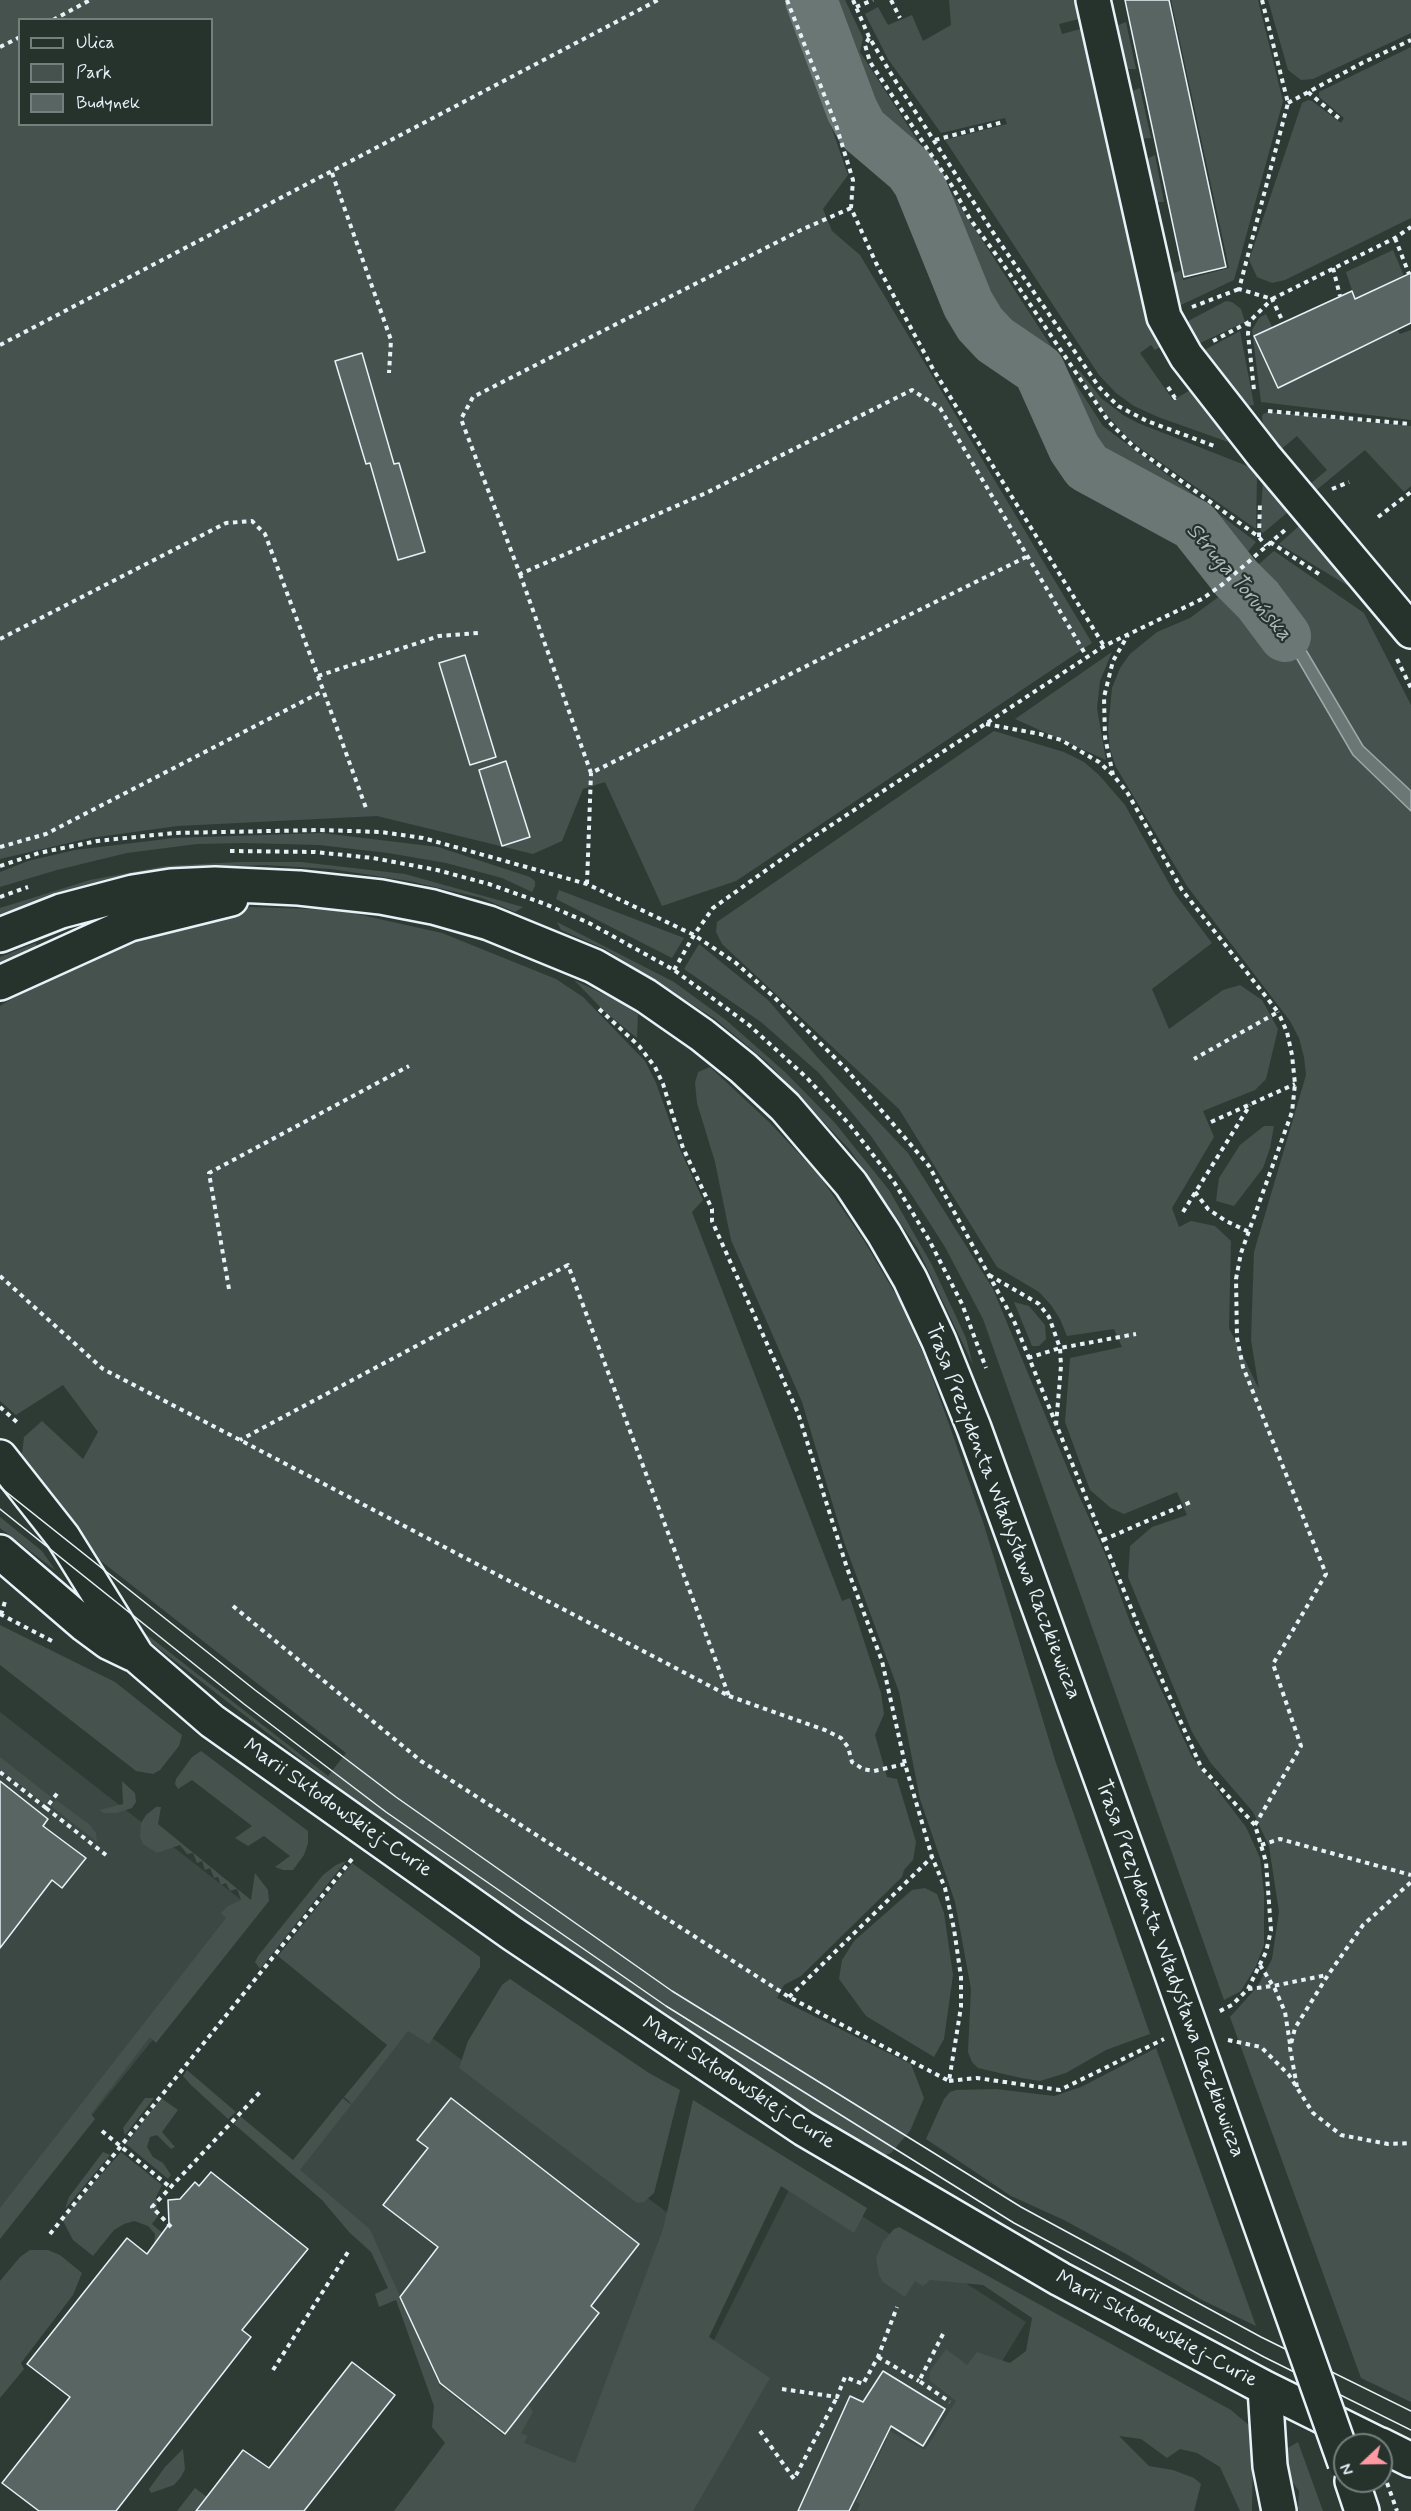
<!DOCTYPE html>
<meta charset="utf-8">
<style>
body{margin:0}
#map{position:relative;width:1411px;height:2511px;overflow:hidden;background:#2e3b35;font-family:Mynerve,sans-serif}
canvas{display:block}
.legend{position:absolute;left:18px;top:18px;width:195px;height:108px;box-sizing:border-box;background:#26332d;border:2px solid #747f7e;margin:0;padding:8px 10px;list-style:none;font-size:18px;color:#e8f1f8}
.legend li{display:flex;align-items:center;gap:12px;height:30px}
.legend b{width:30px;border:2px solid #747f7e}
.north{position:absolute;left:1333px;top:2433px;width:60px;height:60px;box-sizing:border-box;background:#26332d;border:2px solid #747f7e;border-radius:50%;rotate:248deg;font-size:16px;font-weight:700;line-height:24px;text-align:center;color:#e8f1f8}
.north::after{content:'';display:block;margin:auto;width:21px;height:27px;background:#ff9aa2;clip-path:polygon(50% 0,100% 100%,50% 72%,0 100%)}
</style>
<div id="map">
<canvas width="1411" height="2511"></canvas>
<ul class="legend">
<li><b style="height:8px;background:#26332d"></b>Ulica</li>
<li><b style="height:16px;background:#45524e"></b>Park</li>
<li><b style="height:16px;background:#596563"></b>Budynek</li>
</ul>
<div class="north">N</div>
</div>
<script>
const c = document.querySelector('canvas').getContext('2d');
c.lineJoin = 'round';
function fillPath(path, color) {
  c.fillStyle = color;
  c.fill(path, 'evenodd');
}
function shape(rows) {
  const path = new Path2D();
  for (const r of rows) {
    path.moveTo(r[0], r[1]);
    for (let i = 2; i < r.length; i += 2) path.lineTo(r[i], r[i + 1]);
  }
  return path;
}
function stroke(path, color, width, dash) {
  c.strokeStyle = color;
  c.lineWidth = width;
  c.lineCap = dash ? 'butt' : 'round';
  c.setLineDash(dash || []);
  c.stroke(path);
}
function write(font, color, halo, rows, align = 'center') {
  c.font = font + ' Mynerve,sans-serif';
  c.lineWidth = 4.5;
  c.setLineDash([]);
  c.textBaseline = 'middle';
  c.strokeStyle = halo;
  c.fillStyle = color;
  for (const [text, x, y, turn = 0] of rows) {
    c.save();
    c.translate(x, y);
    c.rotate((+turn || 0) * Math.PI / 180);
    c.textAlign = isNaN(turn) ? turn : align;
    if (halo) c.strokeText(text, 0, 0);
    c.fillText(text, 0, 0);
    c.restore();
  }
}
fillPath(shape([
 [0,1712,258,1913,151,2042,0,2230],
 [412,2023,672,2216,578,2470,505,2447,437,2393,370,2229,297,2170],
 [797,2174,1026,2322,911,2511,623,2511,670,2428]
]), '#3b4843');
fillPath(shape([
 [0,0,787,0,848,175,823,209,832,231,860,255,1092,643,736,881,662,906,605,782,583,789,562,841,533,854,377,816,178,826,90,838,0,859],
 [20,20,212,20,212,124,20,124],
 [815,0,845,0,863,38,860,52,1103,426,1256,542,1242,559,1221,537,1194,514,1106,474,1083,449,1054,388,1035,359,984,315,966,286,941,217,924,181,898,148,869,122,834,46],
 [949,0,1086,0,1091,16,1059,24,1062,34,1091,26,1169,342,1155,350,1151,345,1140,353,1173,400,1198,386,1245,448,1158,417,1134,406,1116,393,1099,375,945,140,1007,124,1005,118,941,133,888,59,865,14,878,7,888,25,912,15,923,41,951,25],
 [1171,0,1258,0,1283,101,1234,280,1181,305,1176,303,1168,276,1181,270,1183,280,1229,268],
 [1268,0,1411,0,1411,33,1313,79,1301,80,1288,70],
 [1126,22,1136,69,1120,69,1111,28],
 [1411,47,1411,218,1285,280,1272,283,1257,277,1249,260,1302,103,1308,100,1312,101,1341,123,1344,118,1319,97,1319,92],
 [1140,88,1151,138,1136,139,1125,94],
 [1155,155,1164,202,1150,202,1141,162],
 [1393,250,1404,276,1355,299,1346,272],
 [1226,301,1232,302,1241,309,1245,322,1198,344,1186,326,1188,321],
 [1266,314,1272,327,1254,336,1278,388,1397,330,1400,334,1411,330,1411,420,1261,402,1252,330,1259,318],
 [1240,331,1254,405,1237,407,1199,353],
 [1079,370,1101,398,1123,415,1138,423,1255,469,1257,476,1256,529,1140,448,1126,436,1104,412,1077,371],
 [1269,412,1411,426,1411,486,1404,492,1365,450,1314,492,1309,485,1327,470,1297,436,1279,451,1266,443,1262,418,1263,414],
 [1263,479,1288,512,1263,533,1260,530],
 [1299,526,1350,587,1279,544],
 [1274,551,1364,613,1411,705,1411,791,1363,746,1303,645,1244,577],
 [1236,584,1297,659,1353,755,1411,811,1411,2402,1361,2378,1230,2017,1257,1987,1272,1959,1279,1912,1269,1846,1253,1812,1210,1762,1192,1732,1128,1577,1130,1546,1152,1527,1187,1515,1177,1492,1124,1514,1111,1508,1090,1490,1065,1422,1070,1358,1122,1347,1114,1329,1067,1336,1060,1319,1051,1305,1039,1292,997,1267,899,1109,722,944,716,932,717,922,994,731,1064,752,1084,762,1099,775,1125,805,1175,894,1212,943,1152,989,1169,1029,1223,990,1240,985,1262,1000,1278,1029,1266,1079,1255,1090,1203,1111,1214,1137,1172,1208,1179,1227,1191,1221,1215,1226,1231,1241,1229,1328,1259,1389,1251,1340,1254,1252,1306,1075,1304,1057,1299,1038,1290,1021,1187,886,1116,767,1110,749,1108,729,1112,688,1120,668,1130,654,1157,632,1190,618],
 [1112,652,1100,681,1097,708,1106,760,1015,719],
 [322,833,438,847,530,877,535,881,535,886,532,892,502,878,446,863,388,853,319,845,244,843,197,844,127,853,57,870,0,887,0,872,28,861,75,850,174,838],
 [238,862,301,862,405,874,523,907,515,912,482,898,409,881,331,869,266,865,207,867,133,877,64,892,0,914,0,908,90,880,165,866],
 [559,890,684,938,672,958,556,899],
 [248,907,339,910,442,933,556,979,583,997,645,1061,656,1083,679,1147,703,1200,692,1212,842,1601,850,1598,881,1693,884,1714,875,1735,887,1777,897,1779,916,1842,913,1860,904,1870,902,1877,801,1976,784,1985,777,1998,911,2064,924,2098,910,2131,891,2153,883,2156,728,2059,523,1922,355,1801,149,1641,141,1630,328,1776,346,1753,83,1547,22,1454,24,1437,42,1421,83,1459,98,1432,63,1385,16,1415,0,1401,0,1006,60,968,178,917],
 [557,922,674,982,726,1020,785,1072,835,1123,889,1190,932,1265,966,1338,973,1365,918,1249,850,1150,767,1062,715,1019,605,949,561,930],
 [36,943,37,952,0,967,0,957],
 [699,944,768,1000,818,1058,908,1153,993,1289,1076,1489,1106,1556,1130,1622,1192,1757,1246,1827,1260,1858,1264,1893,1264,1945,1256,1966,1241,1991,1224,2000,983,1319,945,1247,913,1197,871,1136,819,1073,761,1022,684,969],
 [574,980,612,998,638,1014,637,1038,605,1012],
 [710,1067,769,1122,819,1175,863,1239,899,1300,926,1360,955,1441,984,1525,1055,1760,1150,2034,1106,2050,1066,2073,1040,2081,1021,2078,978,2068,972,2062,968,2052,971,1989,955,1902,920,1799,899,1692,844,1542,802,1402,731,1240,715,1162,697,1103,695,1083,698,1072],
 [1264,1126,1274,1126,1270,1148,1263,1168,1234,1206,1216,1201,1219,1178,1240,1145],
 [1014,1302,1029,1306,1045,1325,1046,1339,1039,1346,1032,1346],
 [0,1517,42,1551,55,1570,0,1528],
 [0,1625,115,1682,182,1735,179,1746,160,1770,153,1774,136,1771,0,1665],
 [201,1751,308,1831,308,1843,304,1855,293,1870,283,1870,275,1867,290,1856,264,1836,248,1846,235,1838,252,1826,192,1780,178,1789,175,1784,176,1779,192,1757],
 [0,1757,51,1797,45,1804,0,1769],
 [122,1781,135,1793,136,1802,132,1808,117,1813,104,1813,99,1810,123,1804],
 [56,1800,89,1824,96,1833,97,1842,51,1806],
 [156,1807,161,1807,158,1824,251,1900,255,1873,268,1890,269,1901,156,2043,150,2037,91,2114,95,2119,0,2239,0,2208,226,1918,221,1913,228,1906,241,1900,237,1889,230,1891,226,1883,221,1885,218,1877,214,1878,210,1868,205,1870,202,1861,197,1863,193,1853,187,1854,180,1845,157,1853,143,1844,140,1837,141,1823,146,1815],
 [346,1861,260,1969,255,1962,258,1956,323,1875,336,1865],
 [352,1863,480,1957,480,1967,429,2044,408,2031,352,2104,344,2097,387,2045,278,1956],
 [925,1888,937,1894,944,1913,953,1975,944,2039,934,2057,866,2016,839,1979,842,1960,854,1941,912,1890],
 [510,1979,649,2073,680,2090,654,2193,644,2202,637,2203,459,2068,468,2041,502,1985],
 [1156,2048,1256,2326,1200,2299,1128,2255,1064,2220,1011,2196,926,2139,944,2099,950,2092,956,2090,996,2089,1054,2096,1081,2087],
 [187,2070,236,2112,228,2119,191,2085,183,2076],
 [145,2098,154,2098,125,2135,123,2128],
 [161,2098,178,2110,162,2132,175,2147,171,2149,157,2135,150,2137,147,2147,153,2157,163,2163,171,2175,168,2179,126,2144],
 [343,2098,351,2105,300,2170,370,2229,441,2389,443,2388,504,2436,528,2404,533,2412,521,2433,528,2436,524,2443,575,2463,663,2229,693,2100,867,2208,854,2233,781,2186,709,2337,770,2378,693,2511,394,2511,445,2443,432,2427,434,2406,396,2300,379,2307,375,2294,388,2288,371,2252,349,2232,322,2200,234,2124,240,2116,293,2160],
 [103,2152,110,2155,65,2209,69,2197],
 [121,2152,162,2185,156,2197,158,2216,152,2224,168,2238,154,2251,155,2234,148,2226,134,2221,124,2224,114,2230,93,2256,73,2240,62,2219],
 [899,2227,1231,2410,1251,2427,1253,2450,1252,2511,1240,2511,1220,2467,1197,2453,1180,2449,1167,2458,1141,2439,1119,2436,1149,2466,1173,2470,1194,2478,1201,2484,1194,2511,857,2511,860,2504,856,2502,887,2439,884,2435,888,2430,925,2450,956,2401,929,2380,930,2371,946,2349,967,2365,977,2352,1010,2363,1026,2351,1032,2318,983,2285,930,2280,923,2286,915,2281,905,2297,883,2282,879,2275,876,2258,883,2242,894,2229],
 [30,2250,48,2250,60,2255,82,2273,73,2295,21,2363,24,2369,0,2398,0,2281,20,2257],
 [1298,2442,1323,2511,1300,2511,1298,2509,1299,2491,1287,2475,1285,2456,1286,2449],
 [183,2449,185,2469,181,2477,174,2485,151,2493,149,2489,165,2467],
 [195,2488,207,2497,196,2511,177,2511]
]), '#45524e');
const water = shape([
 [1244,577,1303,645,1363,746,1411,791,1411,811,1353,755,1297,659,1236,584,1244,577]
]);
fillPath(water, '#6b7775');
stroke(water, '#9da8a9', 1.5);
stroke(shape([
 [811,0,852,110,862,129,910,170,919,183,968,304,980,324,995,340,1039,370,1074,448,1087,467,1194,525,1236,578,1258,600,1285,636]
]), '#6b7775', 52);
const building = shape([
 [1125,0,1169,0,1226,267,1184,277,1125,0],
 [1411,273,1411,323,1278,388,1254,336,1352,291,1355,299,1411,273],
 [362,353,394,464,399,463,425,552,398,560,370,463,366,464,335,361,362,353],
 [465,655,496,757,470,765,439,663,465,655],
 [506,761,530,837,502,846,479,770,506,761],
 [0,1781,48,1819,43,1826,86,1858,62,1888,52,1880,0,1948,0,1781],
 [451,2098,639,2244,591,2306,599,2313,505,2434,440,2383,400,2297,438,2247,383,2205,428,2148,417,2140,451,2098],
 [211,2172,308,2249,242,2330,251,2337,116,2511,39,2511,2,2483,70,2397,27,2364,127,2238,147,2254,169,2224,168,2200,180,2199,195,2182,199,2186,211,2172],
 [352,2362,395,2395,304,2511,196,2511,243,2450,269,2468,352,2362],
 [883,2371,945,2409,923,2446,891,2426,849,2511,798,2511,850,2396,863,2402,883,2371]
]);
fillPath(building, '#596563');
stroke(building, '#e8f1f8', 1.5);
const minor = shape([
 [1093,0,1164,317,1186,356,1264,456,1411,631],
 [0,1457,63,1537,137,1656,212,1721,513,1934,804,2129,1060,2279,1265,2388,1380,2445],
 [0,1552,85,1625,108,1642,133,1654],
 [1265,2388,1270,2466,1279,2511],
 [1381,2445,1411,2460]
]);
const major = shape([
 [0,935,61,911,133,892,171,886,215,884,299,888,381,897,433,907,489,923,594,966,646,996,702,1035,743,1068,785,1107,851,1184,884,1234,910,1279,939,1341,974,1428,1165,1955],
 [0,983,130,924,231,899],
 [1352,2481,1362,2511]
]);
stroke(minor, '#e8f1f8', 38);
stroke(major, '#e8f1f8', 38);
stroke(shape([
 [787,0,836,125,853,180,851,208,876,263,933,369,1104,646],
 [853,0,869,37,893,77,996,237,1099,387,1118,406,1147,421,1217,447],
 [891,0,900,18],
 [1262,0,1288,103,1239,289,1272,299,1395,238,1411,227],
 [856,7,873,0],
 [53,20,90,0],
 [869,38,865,45,870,62,952,186,970,219,1003,264,1109,422,1134,447,1259,537,1266,546],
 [0,47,20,37],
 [1308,92,1342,121],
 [1288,103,1362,63,1411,40],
 [935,140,1003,122],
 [332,173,391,340,389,373],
 [851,208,801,230,473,397,461,419,520,574,706,493,912,390,940,408,1087,657],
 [1395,238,1409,274],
 [1333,268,1340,296],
 [1192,307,1239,289],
 [1249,322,1248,334,1254,390],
 [1213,341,1249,322,1272,299,1283,322],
 [0,345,658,0],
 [1168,387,1175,398,1178,396],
 [1268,411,1411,424],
 [1332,489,1349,482],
 [1378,517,1411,492],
 [1259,537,1260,502],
 [1270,542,1322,576],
 [520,574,591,773,1026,557],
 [0,639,226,523,252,521,265,534,318,676,439,636,478,633],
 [1397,659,1411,688],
 [318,676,366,808],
 [986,724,1040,734,1061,740,1099,762,1113,775,1127,792,1182,890,1278,1012,1194,1059],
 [1113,775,1105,737,1104,697,1113,661,1128,635],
 [0,847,46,834,323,691],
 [230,851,315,852,373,858,437,870,489,884,545,904,589,923,674,970,749,1025,807,1078,850,1125,894,1182,929,1240,962,1304,986,1368],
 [0,866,39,853,97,841,174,833,320,830,381,832,423,838,587,884,694,935,736,963,774,997,846,1069,929,1166,1014,1321,1142,1635,1201,1767,1255,1825,1266,1862,1271,1930,1266,1952,1248,1989,1232,2005,1216,2013],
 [587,884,591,773],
 [0,897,28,887],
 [674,970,694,935,713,908,810,839,1104,646,1202,599,1223,584,1285,530],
 [1211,1122,1295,1084],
 [1195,1192,1208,1209,1226,1221,1249,1232],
 [1183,1212,1250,1105],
 [989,1275,1039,1304,1049,1317,1060,1348,1061,1366,1056,1425],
 [0,1276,103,1369,240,1440,729,1696,568,1265,240,1440],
 [229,1289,209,1173,409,1066],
 [1028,1358,1060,1348,1136,1334],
 [0,1407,19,1424],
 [1103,1540,1193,1501],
 [233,1606,421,1761,789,1997,949,2081,961,2007,961,1977,954,1929,945,1888,932,1857,905,1764,882,1661,847,1568,798,1413,712,1221,712,1209,683,1148,663,1084,655,1067,639,1046,596,1006],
 [0,1614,52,1641],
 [1,1615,6,1598],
 [729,1696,825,1730,841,1738,848,1747,852,1762,863,1769,874,1771,905,1764],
 [0,1772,46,1808,59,1791],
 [46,1808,106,1855],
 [1255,1825,1301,1746,1273,1664,1326,1574,1243,1367,1237,1338,1236,1279,1241,1253,1292,1112,1295,1084,1292,1055,1287,1032,1278,1012],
 [1261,1845,1280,1839,1411,1875],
 [1260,1965,1275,1989,1285,2012,1290,2044],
 [1248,1989,1273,1986,1327,1975],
 [789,1997,932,1857],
 [1228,2040,1261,2047,1289,2075,1313,2113,1341,2135,1388,2144,1411,2143],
 [949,2081,977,2078,1060,2090,1164,2039],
 [1297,2087,1290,2048,1295,2028,1328,1975,1363,1925,1411,1882],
 [102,2131,170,2187],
 [171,2227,152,2207,262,2090],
 [50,2234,352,1859],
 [943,2334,919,2381,950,2402],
 [878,2357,919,2381],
 [273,2370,348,2252],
 [782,2389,837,2397,845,2377,863,2384,878,2357,897,2307],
 [760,2431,794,2479,837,2397]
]), '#e8f1f8', 4, [4.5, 4.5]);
stroke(minor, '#26332d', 33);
stroke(major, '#26332d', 33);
stroke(shape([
 [0,1487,255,1690,396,1797,672,1991,1021,2207,1261,2337,1411,2411],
 [0,1509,244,1704,386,1812,666,2006,1014,2223,1264,2357,1411,2430]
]), '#e8f1f8', 1.5);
const majorBridge = shape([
 [1165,1955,1345,2463]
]);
stroke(majorBridge, '#e8f1f8', 38, []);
stroke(shape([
 [1381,2466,1397,2511]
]), '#e8f1f8', 4, [4.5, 4.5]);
stroke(majorBridge, '#26332d', 33);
write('21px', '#e8f1f8', '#26332d', [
 ["Trasa Prezydenta Władysława Raczkiewicza",1002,1512,69],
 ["Marii Skłodowskiej-Curie",337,1809,35],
 ["Trasa Prezydenta Władysława Raczkiewicza",1169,1969,70],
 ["Marii Skłodowskiej-Curie",738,2084,33],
 ["Marii Skłodowskiej-Curie",1156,2330,28]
]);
write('italic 22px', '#b0babd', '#26332d', [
 ["Struga Toruńska",1238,583,49]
]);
</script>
